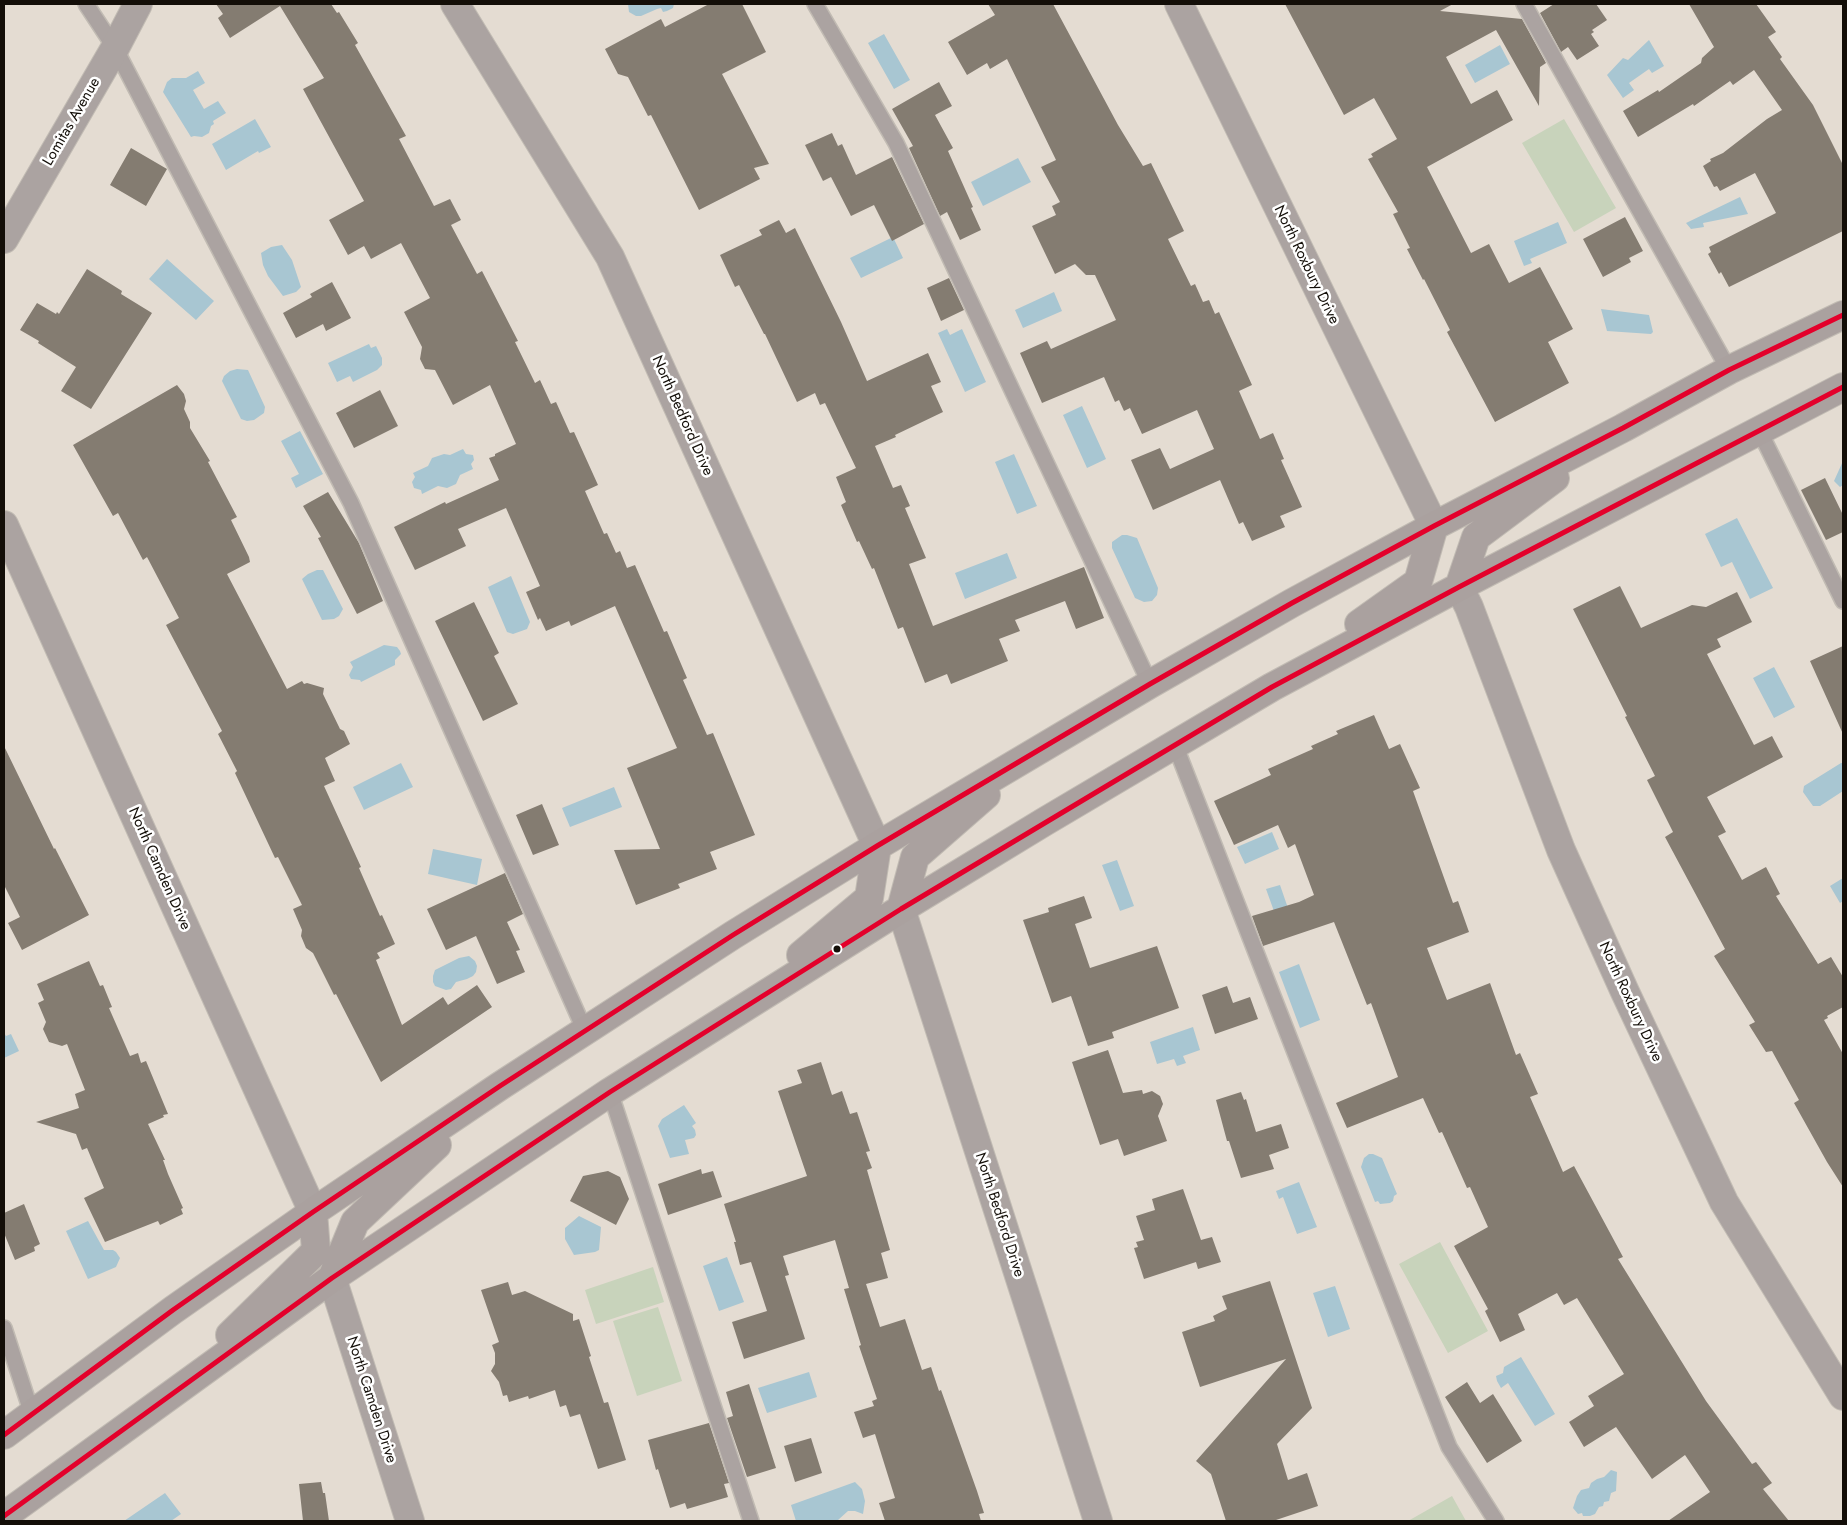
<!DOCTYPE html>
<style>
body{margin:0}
#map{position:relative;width:1847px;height:1525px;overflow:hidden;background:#e4dcd2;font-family:Jost,sans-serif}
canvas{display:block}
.frame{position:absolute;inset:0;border:5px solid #130e08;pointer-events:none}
</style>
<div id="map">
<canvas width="1847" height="1525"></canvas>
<div class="frame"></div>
</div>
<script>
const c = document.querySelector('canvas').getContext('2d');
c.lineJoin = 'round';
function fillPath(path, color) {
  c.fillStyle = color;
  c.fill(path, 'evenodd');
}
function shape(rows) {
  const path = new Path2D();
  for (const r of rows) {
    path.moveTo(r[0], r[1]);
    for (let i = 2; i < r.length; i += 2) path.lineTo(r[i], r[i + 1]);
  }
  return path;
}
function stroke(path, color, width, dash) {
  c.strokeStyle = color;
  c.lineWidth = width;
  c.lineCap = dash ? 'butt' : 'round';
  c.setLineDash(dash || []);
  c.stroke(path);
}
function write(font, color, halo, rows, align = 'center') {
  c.font = font + ' Jost,sans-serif';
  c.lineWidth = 5;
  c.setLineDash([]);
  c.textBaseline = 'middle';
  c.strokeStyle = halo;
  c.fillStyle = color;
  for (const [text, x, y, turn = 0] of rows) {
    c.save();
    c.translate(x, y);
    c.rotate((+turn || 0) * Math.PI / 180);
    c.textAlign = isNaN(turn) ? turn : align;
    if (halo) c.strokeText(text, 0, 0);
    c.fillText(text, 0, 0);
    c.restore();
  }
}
fillPath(shape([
 [1564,119,1616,208,1574,232,1522,143],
 [1440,1242,1488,1331,1448,1353,1399,1264],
 [653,1267,664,1302,596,1324,585,1290],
 [658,1307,682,1381,637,1396,613,1321],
 [1452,1496,1466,1521,1408,1521]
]), '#c8d3bb');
fillPath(shape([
 [628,4,678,4,674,4,673,8,667,11,663,12,661,8,657,9,641,16,636,16,629,12],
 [884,34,910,80,894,89,868,43],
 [1649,40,1664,66,1652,73,1649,69,1629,83,1634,90,1623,98,1607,75,1623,58,1628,60],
 [1500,45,1510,64,1475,83,1465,65],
 [198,71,205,83,193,90,204,109,218,101,226,113,213,121,214,124,211,126,209,133,202,137,194,136,191,137,163,92,167,82,172,78,186,78],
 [255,119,271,147,259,153,258,151,226,170,212,144],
 [1018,158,1031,182,983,206,971,182],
 [1740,197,1748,214,1703,223,1704,227,1691,229,1686,223],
 [1558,222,1567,243,1530,259,1532,263,1524,266,1514,241],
 [893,237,903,258,861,278,850,258],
 [282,245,292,260,301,287,296,292,283,296,268,276,263,265,261,253,271,247],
 [167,259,214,301,196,320,149,279],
 [1054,292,1062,311,1023,328,1015,310],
 [1601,309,1649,315,1653,332,1651,334,1607,331],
 [947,329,950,335,962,329,986,382,965,392,938,333],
 [369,344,371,348,376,346,382,358,382,365,377,370,353,382,350,376,337,382,328,363],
 [237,369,248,370,265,407,264,413,254,420,247,421,241,419,222,381,224,376,230,371],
 [1082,406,1106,459,1087,468,1063,415],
 [300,431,323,474,296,488,291,478,299,474,281,441],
 [463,449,466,454,473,455,474,460,471,464,473,469,460,475,456,484,447,488,438,486,422,494,421,490,414,488,412,482,415,477,413,473,428,466,432,458,444,454,450,455],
 [1014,454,1037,506,1017,514,995,462],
 [1843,461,1843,485,1840,487,1834,481],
 [1737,518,1773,588,1750,599,1732,562,1721,567,1705,534],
 [1122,535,1127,535,1137,538,1158,588,1157,595,1152,601,1144,602,1135,598,1112,548,1112,542],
 [1007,553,1017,578,965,599,955,573],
 [317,570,323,570,343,609,339,616,334,619,322,620,302,579,308,574],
 [511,576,530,622,527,629,513,634,507,632,488,587],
 [384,645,397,647,400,651,401,654,395,660,395,665,361,682,360,680,351,679,349,675,353,667,350,662],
 [1774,667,1795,707,1774,718,1753,678],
 [401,763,413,787,364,810,353,787],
 [1841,763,1843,763,1843,791,1820,806,1813,806,1803,792,1804,786],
 [614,787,622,807,570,827,562,808],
 [1272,832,1279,849,1245,864,1237,847],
 [433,849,482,859,477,885,428,874],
 [1117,860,1134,906,1120,911,1102,865],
 [1843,878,1843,901,1840,903,1830,886],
 [1280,885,1290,914,1284,939,1266,889],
 [469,956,475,961,477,966,476,972,473,976,467,979,456,982,451,989,446,990,435,986,433,982,433,976,435,970,459,958],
 [1299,964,1320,1020,1300,1028,1279,972],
 [1193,1027,1200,1050,1183,1056,1186,1063,1177,1066,1174,1059,1157,1064,1150,1042],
 [4,1033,6,1036,11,1034,19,1051,4,1058],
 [684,1105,696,1123,692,1126,695,1130,696,1135,694,1138,685,1140,689,1154,670,1158,658,1126,662,1119],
 [1369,1154,1373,1154,1382,1158,1397,1194,1394,1196,1393,1201,1390,1203,1380,1204,1378,1201,1375,1202,1361,1167,1364,1158],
 [1299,1182,1317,1227,1297,1234,1283,1197,1279,1199,1276,1191],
 [579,1216,601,1227,599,1250,595,1252,574,1255,565,1239,565,1228],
 [88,1221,104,1250,113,1250,116,1252,120,1258,116,1267,88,1279,66,1231],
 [727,1257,744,1302,719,1311,703,1266],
 [1335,1286,1350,1329,1328,1337,1313,1293],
 [1521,1357,1555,1414,1535,1426,1508,1383,1501,1388,1497,1381,1496,1376,1503,1373,1504,1367],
 [809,1372,817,1397,767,1413,758,1388],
 [1611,1470,1617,1472,1616,1491,1611,1493,1609,1501,1604,1502,1603,1506,1599,1507,1595,1514,1590,1516,1583,1516,1582,1513,1578,1514,1573,1508,1577,1496,1581,1490,1589,1488,1591,1483,1597,1479,1604,1477],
 [855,1482,862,1489,865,1501,863,1514,855,1511,848,1511,838,1520,796,1521,791,1505],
 [165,1493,181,1514,171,1521,124,1521]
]), '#a8c6d2');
fillPath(shape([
 [216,4,331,4,337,13,339,12,358,43,355,45,406,136,399,139,434,206,450,199,461,220,451,225,477,274,482,271,518,341,515,342,535,383,540,380,551,404,556,402,570,433,574,432,598,485,585,491,604,534,607,533,616,553,620,551,627,568,635,565,664,632,667,631,687,678,683,680,707,735,713,733,755,835,710,852,717,869,678,884,680,888,636,905,614,850,660,849,627,768,677,748,615,606,571,626,569,621,546,631,540,618,538,620,526,592,540,586,506,508,458,529,466,546,415,570,394,527,445,502,446,504,499,480,489,458,495,456,495,454,516,444,490,385,453,405,435,370,425,369,420,359,422,347,404,312,430,298,401,243,371,259,364,246,348,255,329,220,364,201,303,89,324,78,280,6,230,38,218,18,223,14],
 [709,4,742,4,766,52,722,74,769,164,754,168,760,179,699,210,651,115,648,116,628,77,618,74,605,49,661,19,665,27],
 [988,4,1053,4,1118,125,1143,166,1151,163,1184,231,1168,239,1191,286,1195,284,1203,302,1209,300,1215,314,1219,312,1252,385,1239,391,1260,439,1273,433,1284,459,1281,460,1302,507,1280,516,1285,527,1252,541,1243,522,1239,524,1220,480,1153,510,1131,460,1160,448,1170,469,1214,449,1197,410,1142,434,1130,408,1124,411,1119,400,1115,402,1104,377,1042,403,1020,353,1047,341,1051,349,1116,320,1095,275,1086,275,1075,264,1055,274,1032,226,1056,215,1052,206,1060,202,1041,167,1056,160,1007,59,990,69,987,63,967,75,948,42,995,15],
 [1285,4,1453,4,1440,11,1522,19,1546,63,1540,67,1539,106,1496,30,1446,57,1471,104,1497,90,1513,120,1427,167,1471,253,1489,244,1509,283,1540,267,1573,329,1548,342,1569,383,1495,422,1447,332,1450,330,1424,279,1423,280,1407,249,1410,248,1393,214,1398,212,1368,159,1373,157,1371,154,1397,139,1374,98,1344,115],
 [1554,4,1596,4,1607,20,1592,30,1594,32,1591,34,1599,46,1577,60,1568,47,1561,52,1540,13],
 [1689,4,1756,4,1776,32,1768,37,1782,57,1780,59,1813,105,1843,165,1843,231,1729,287,1721,272,1719,274,1708,254,1711,252,1709,247,1776,213,1755,173,1720,191,1717,186,1714,187,1703,166,1711,161,1710,159,1723,153,1767,119,1782,110,1754,70,1733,85,1730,81,1694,106,1693,104,1638,137,1623,111,1658,90,1659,92,1701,63,1702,58,1714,47],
 [939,82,952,106,935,115,953,148,948,151,973,207,971,208,981,230,960,240,947,212,940,216,909,148,913,146,892,109],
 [832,133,838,146,842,144,856,175,892,157,924,224,892,241,874,205,851,216,831,177,823,181,805,145],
 [131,148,167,169,146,206,110,185],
 [1625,217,1643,251,1629,258,1631,262,1603,277,1583,239],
 [779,220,786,233,795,228,841,322,867,381,928,353,941,382,931,386,943,412,895,435,896,437,875,446,893,488,901,485,910,506,905,508,926,558,909,564,933,626,1084,567,1104,618,1076,629,1065,601,1015,620,1020,631,999,639,1008,661,951,684,947,674,925,683,903,627,898,629,874,568,872,569,859,541,857,542,841,505,846,502,836,477,856,468,825,403,820,405,815,393,797,402,765,334,764,334,739,285,735,287,720,255,762,235,759,230],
 [87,269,122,291,121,294,152,313,91,409,61,391,76,367,38,343,39,341,20,330,37,303,56,314,57,312,59,314],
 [949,278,964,310,941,321,927,288],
 [332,282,351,318,326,331,323,324,296,338,283,313,312,297,310,294],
 [177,385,184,394,186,401,184,409,190,422,190,428,210,461,208,462,237,517,231,520,249,557,250,562,227,574,287,689,302,681,304,684,307,683,324,688,323,694,340,729,344,731,350,744,325,758,335,781,324,786,361,867,359,868,380,916,382,915,395,944,377,953,380,958,376,960,402,1025,443,997,448,1005,477,985,492,1007,381,1082,336,994,334,995,313,953,306,948,301,936,302,930,293,909,302,905,278,857,275,858,235,773,237,771,218,734,222,731,166,625,179,618,147,557,143,560,118,513,113,516,73,445],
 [380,390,398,426,354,448,336,413],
 [1825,478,1843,515,1843,532,1826,540,1801,490],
 [328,492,359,543,383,601,357,614,318,538,321,537,303,506],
 [1620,586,1641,628,1692,605,1706,607,1737,592,1752,622,1717,639,1721,647,1707,654,1754,745,1772,736,1783,757,1707,797,1726,832,1718,836,1742,880,1766,867,1780,894,1776,896,1818,964,1831,957,1843,977,1843,1007,1827,1016,1828,1018,1824,1020,1843,1054,1843,1187,1827,1162,1794,1103,1799,1100,1772,1051,1766,1052,1749,1025,1755,1022,1714,956,1725,949,1665,837,1673,832,1647,780,1655,776,1625,717,1627,716,1573,609],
 [474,602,499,653,494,656,518,704,483,721,435,621],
 [1843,646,1843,734,1810,661],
 [1374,715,1389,749,1400,744,1420,788,1413,791,1453,903,1458,901,1469,932,1427,948,1447,1000,1490,983,1516,1055,1520,1053,1538,1094,1530,1097,1563,1172,1574,1166,1623,1257,1618,1259,1706,1401,1752,1464,1756,1462,1772,1483,1763,1489,1789,1521,1668,1521,1710,1492,1685,1455,1652,1479,1616,1427,1584,1447,1569,1422,1594,1406,1588,1396,1624,1374,1577,1298,1564,1305,1557,1293,1518,1314,1525,1330,1500,1342,1485,1311,1488,1309,1454,1246,1488,1227,1470,1187,1467,1188,1442,1132,1439,1133,1423,1098,1347,1128,1336,1103,1398,1077,1371,1003,1367,1005,1334,922,1263,946,1252,916,1299,902,1314,895,1295,844,1288,848,1278,825,1234,845,1214,801,1271,775,1268,769,1313,749,1311,746,1338,734,1336,731],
 [4,746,54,849,55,848,89,915,22,950,8,923,20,917,4,885],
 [542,804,559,845,533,855,516,815],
 [505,873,523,914,507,922,520,950,516,951,525,972,497,984,476,936,446,950,427,909],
 [1084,896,1092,918,1075,924,1090,968,1157,946,1179,1008,1112,1032,1114,1038,1088,1046,1071,996,1052,1003,1023,920,1049,912,1048,908],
 [89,961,100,986,103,985,112,1007,109,1008,130,1056,138,1053,141,1063,146,1061,168,1114,163,1115,164,1117,148,1124,165,1160,163,1160,168,1174,183,1208,181,1209,183,1214,160,1225,158,1221,105,1242,84,1198,104,1188,87,1148,82,1150,76,1134,36,1122,79,1108,75,1094,85,1090,67,1044,62,1046,49,1042,43,1029,46,1022,38,1003,44,1000,37,984],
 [1227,986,1233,1003,1250,997,1258,1019,1215,1034,1202,995],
 [1108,1050,1123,1093,1142,1090,1143,1094,1152,1091,1160,1096,1163,1104,1158,1116,1167,1141,1124,1156,1118,1139,1100,1145,1072,1062],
 [821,1062,832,1095,842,1091,850,1114,857,1112,870,1151,866,1152,872,1168,867,1170,890,1250,881,1253,888,1278,866,1284,880,1327,905,1319,922,1370,931,1367,939,1391,941,1390,977,1491,984,1513,979,1514,981,1521,885,1521,879,1503,895,1498,875,1434,863,1438,854,1412,874,1406,872,1401,877,1399,859,1346,861,1345,844,1289,849,1288,835,1240,783,1256,789,1275,785,1276,805,1339,744,1359,732,1322,767,1311,751,1262,740,1265,734,1242,736,1242,724,1204,807,1176,778,1091,802,1083,797,1070],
 [1241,1092,1244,1100,1246,1099,1256,1132,1281,1124,1289,1148,1269,1155,1274,1169,1241,1178,1229,1141,1227,1141,1216,1100],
 [701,1169,702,1174,713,1171,722,1197,668,1215,658,1184],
 [608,1171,620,1177,629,1199,616,1225,570,1201,583,1176],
 [1183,1189,1201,1240,1212,1237,1221,1262,1198,1269,1196,1262,1144,1279,1134,1248,1138,1247,1136,1242,1144,1240,1136,1216,1155,1210,1152,1199],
 [24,1204,40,1244,34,1247,35,1251,15,1260,4,1233,4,1213],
 [1270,1281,1312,1408,1277,1444,1288,1480,1307,1473,1318,1506,1273,1521,1226,1521,1211,1474,1196,1461,1286,1359,1200,1387,1182,1332,1215,1321,1213,1316,1227,1309,1222,1296],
 [508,1282,512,1295,525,1291,573,1314,573,1321,579,1319,591,1356,589,1357,604,1403,608,1402,626,1460,598,1469,580,1414,570,1417,566,1405,560,1407,555,1390,529,1399,528,1396,509,1402,507,1395,503,1396,499,1382,491,1371,495,1364,495,1353,492,1345,499,1342,481,1290],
 [1467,1382,1480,1403,1493,1394,1522,1441,1487,1463,1445,1397],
 [749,1384,776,1468,747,1477,727,1418,733,1416,726,1392],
 [709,1423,729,1483,724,1484,728,1497,687,1509,685,1503,670,1508,658,1469,656,1470,648,1440],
 [811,1438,822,1473,795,1482,784,1446],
 [321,1482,323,1493,325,1493,329,1521,303,1521,299,1484]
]), '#847c71');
const lane = shape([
 [86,4,115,48,351,503,585,1031],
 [815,4,896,143,1150,684],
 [1524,4,1729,370],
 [1759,430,1843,601],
 [1175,745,1449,1447,1496,1521],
 [610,1092,751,1521],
 [4,1328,32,1414]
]);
const street = shape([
 [455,4,610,257,877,846],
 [1179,4,1434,526],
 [4,239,115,48,138,4],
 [4,525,313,1212],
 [1459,587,1469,607,1561,850,1625,992,1724,1202,1843,1396],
 [901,909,1098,1521],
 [332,1278,410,1521]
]);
const secondary = shape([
 [1459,587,1476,537,1555,478],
 [1359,624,1418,582,1434,526],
 [901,909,915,857,986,795],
 [801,955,869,898,877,846],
 [332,1278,355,1222,437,1145],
 [230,1335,316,1251,313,1212],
 [4,1435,173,1310,313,1212,500,1086,733,935,877,846,1150,684,1292,603,1434,526,1623,428,1729,370,1843,315],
 [4,1516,332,1278,610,1092,901,909,1044,822,1272,687,1459,587,1843,387]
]);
stroke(lane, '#c1bbb3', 18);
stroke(street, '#c1bbb3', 30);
stroke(secondary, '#c1bbb3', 30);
stroke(lane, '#aba3a1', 15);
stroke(street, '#aba3a1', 28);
stroke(secondary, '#aaa19f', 28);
stroke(shape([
 [4,1435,173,1310,313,1212,500,1086,733,935,877,846,1150,684,1292,603,1434,526,1623,428,1729,370,1843,315],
 [4,1516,332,1278,610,1092,901,909,1272,687,1459,587,1843,387]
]), '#e4002b', 5);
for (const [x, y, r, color] of [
 [837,949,4.5,"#130e08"]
]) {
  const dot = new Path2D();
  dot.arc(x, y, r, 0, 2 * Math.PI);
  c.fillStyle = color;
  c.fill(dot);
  stroke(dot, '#fff', 2);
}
write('15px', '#130e08', '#fff', [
 ["Lomitas Avenue",72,122,-60],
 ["North Roxbury Drive",1306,265,64],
 ["North Bedford Drive",682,416,66],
 ["North Camden Drive",159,869,66],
 ["North Roxbury Drive",1630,1002,65],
 ["North Bedford Drive",999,1215,72],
 ["North Camden Drive",371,1400,72]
]);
</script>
